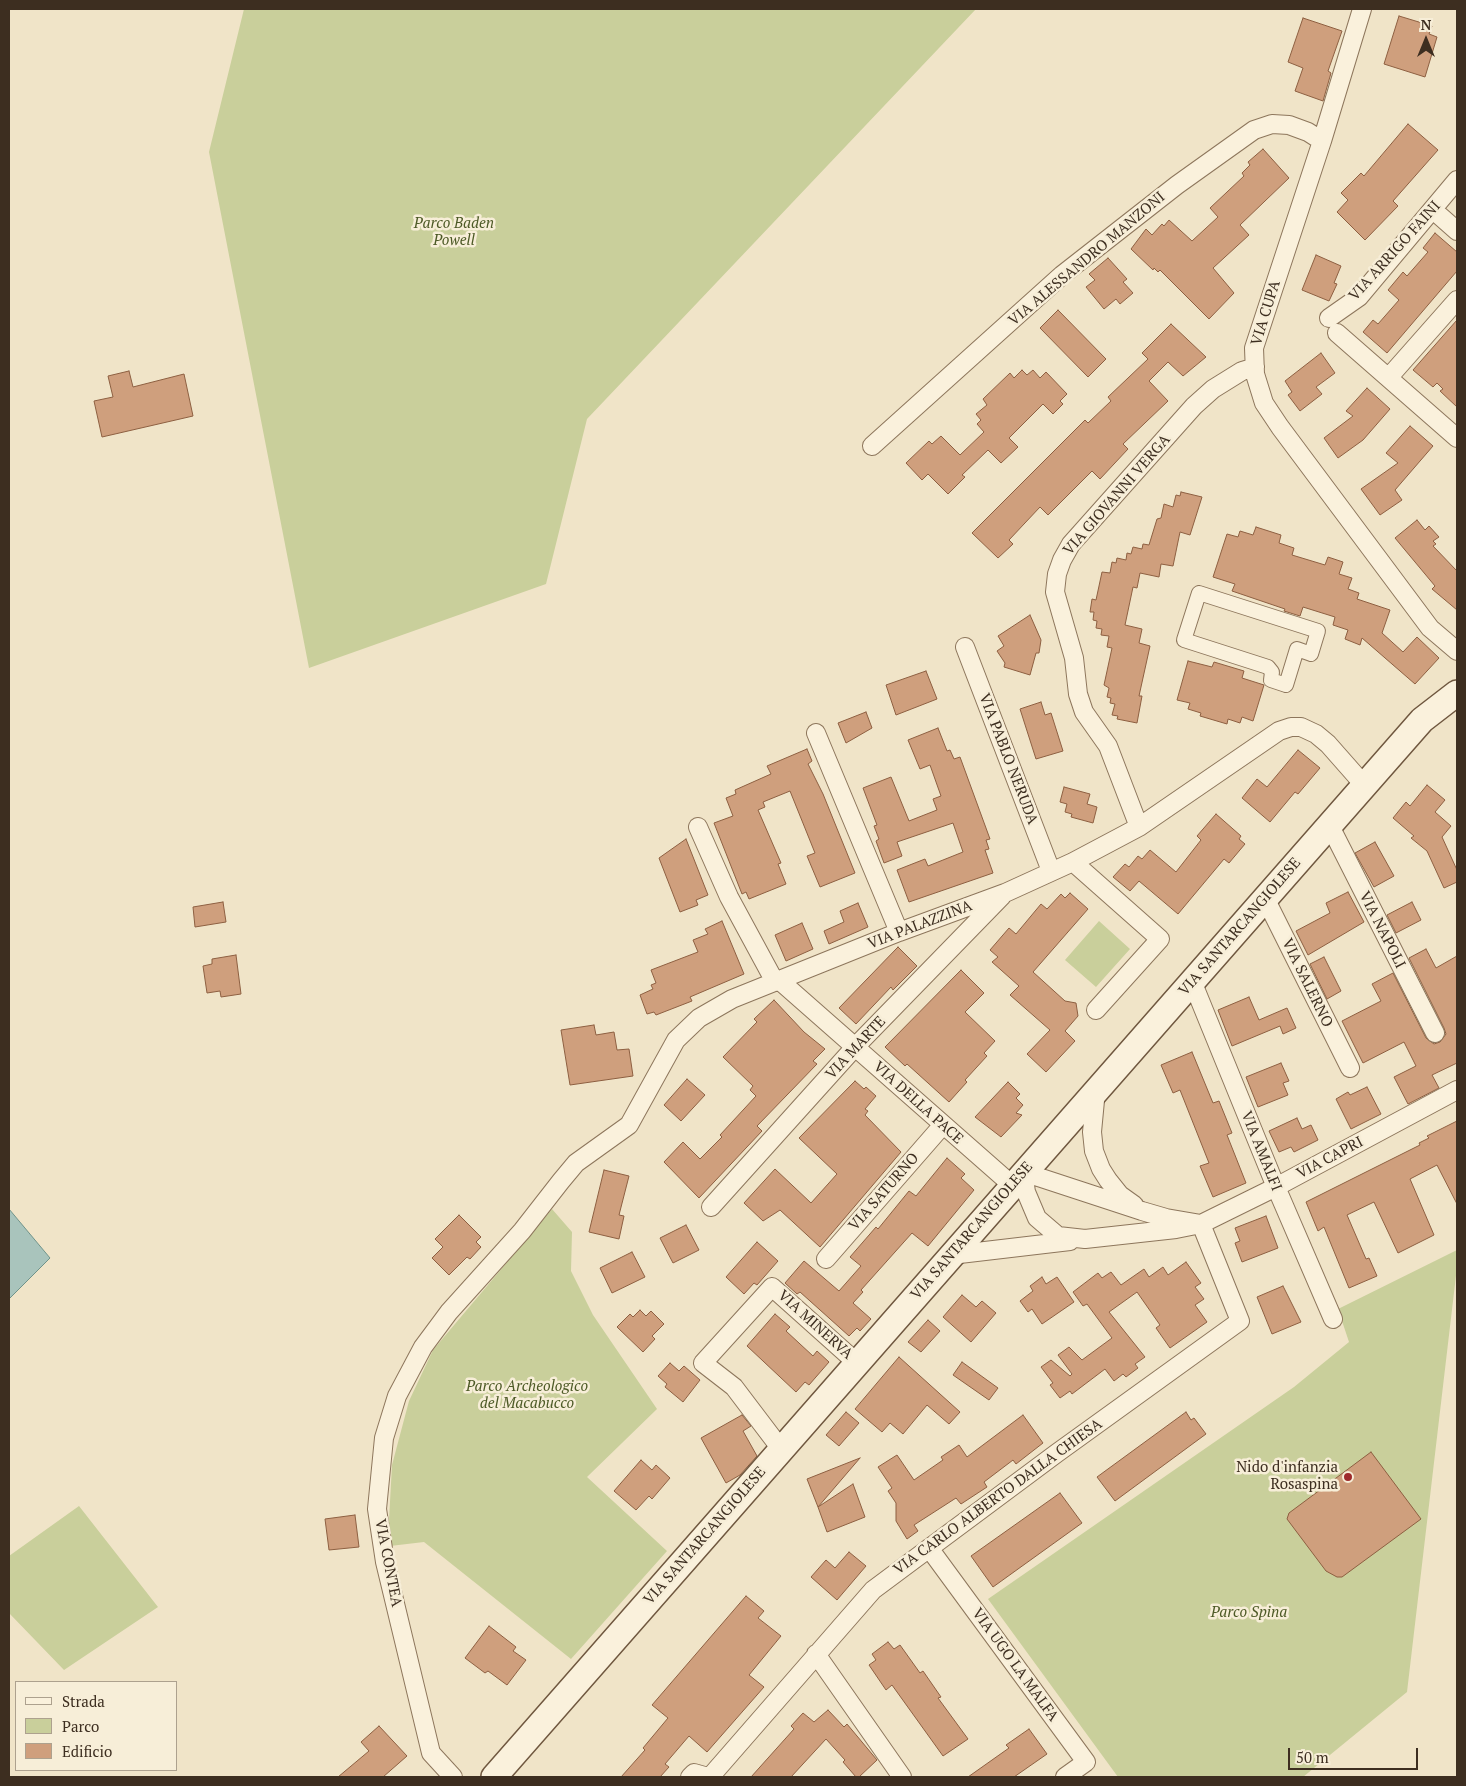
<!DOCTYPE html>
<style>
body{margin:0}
#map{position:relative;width:1466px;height:1786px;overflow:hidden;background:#f0e4c8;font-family:"PT Serif",serif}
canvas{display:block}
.frame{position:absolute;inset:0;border:10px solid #3d2e20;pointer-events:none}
.legend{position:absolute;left:15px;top:1681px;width:162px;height:90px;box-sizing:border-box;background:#f7eed8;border:1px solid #ada18e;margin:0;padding:6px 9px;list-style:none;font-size:15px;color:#3d2e20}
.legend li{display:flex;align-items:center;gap:10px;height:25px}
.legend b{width:25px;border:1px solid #ada18e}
.north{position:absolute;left:1401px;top:15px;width:50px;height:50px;-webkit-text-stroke:4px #f7eed8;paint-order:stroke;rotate:0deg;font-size:14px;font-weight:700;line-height:20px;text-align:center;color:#3d2e20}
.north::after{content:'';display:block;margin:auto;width:18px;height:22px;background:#3d2e20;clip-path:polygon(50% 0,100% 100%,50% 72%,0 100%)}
.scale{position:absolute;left:1288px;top:1748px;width:130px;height:22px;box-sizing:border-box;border:2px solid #3d2e20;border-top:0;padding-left:6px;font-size:15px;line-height:18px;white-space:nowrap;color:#3d2e20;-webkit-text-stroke:4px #f7eed8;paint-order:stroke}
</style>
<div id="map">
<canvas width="1466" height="1786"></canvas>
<div class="frame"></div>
<ul class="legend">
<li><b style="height:6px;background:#faf1dc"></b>Strada</li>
<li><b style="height:14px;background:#c9cf9b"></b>Parco</li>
<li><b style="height:14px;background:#cf9f7d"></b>Edificio</li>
</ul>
<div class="north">N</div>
<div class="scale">50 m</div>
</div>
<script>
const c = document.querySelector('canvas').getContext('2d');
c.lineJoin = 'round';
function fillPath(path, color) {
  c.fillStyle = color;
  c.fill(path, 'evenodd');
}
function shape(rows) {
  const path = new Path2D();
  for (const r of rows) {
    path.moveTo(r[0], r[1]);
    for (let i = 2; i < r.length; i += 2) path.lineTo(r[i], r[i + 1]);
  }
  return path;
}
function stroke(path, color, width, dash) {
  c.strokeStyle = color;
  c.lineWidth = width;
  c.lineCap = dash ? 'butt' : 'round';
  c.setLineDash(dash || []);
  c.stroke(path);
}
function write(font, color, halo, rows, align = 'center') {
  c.font = font + ' "PT Serif",serif';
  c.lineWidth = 5;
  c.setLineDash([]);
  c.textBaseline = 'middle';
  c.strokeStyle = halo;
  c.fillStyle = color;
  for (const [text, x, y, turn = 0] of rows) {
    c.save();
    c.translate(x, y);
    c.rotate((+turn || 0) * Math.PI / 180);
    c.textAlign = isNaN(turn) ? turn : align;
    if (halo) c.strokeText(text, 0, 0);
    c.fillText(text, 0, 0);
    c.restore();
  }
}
fillPath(shape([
 [244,9,976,9,587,419,546,584,309,668,209,152],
 [1099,921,1130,949,1096,987,1065,960],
 [552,1209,572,1232,571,1271,593,1315,657,1409,587,1477,667,1551,571,1659,424,1542,390,1546,389,1520,392,1465,409,1401,433,1350],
 [1457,1250,1457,1267,1407,1692,1303,1777,1118,1777,988,1599,1294,1387,1349,1342,1338,1309],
 [79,1506,158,1607,64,1670,9,1613,9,1556]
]), '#c9cf9b');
const water = shape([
 [9,1209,50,1258,9,1299,9,1209]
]);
fillPath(water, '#a9c4bc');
stroke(water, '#6f938a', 1);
const building = shape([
 [1399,16,1432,26,1429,34,1437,37,1425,77,1384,64,1399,16],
 [1303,18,1342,31,1328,71,1331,73,1323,101,1295,91,1303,68,1288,62,1303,18],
 [1408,124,1438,150,1393,201,1398,206,1365,240,1337,212,1348,200,1341,193,1361,173,1364,176,1408,124],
 [1263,149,1289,178,1240,225,1249,235,1213,268,1234,293,1209,319,1160,270,1158,272,1154,268,1153,270,1131,249,1146,229,1152,235,1162,224,1164,226,1169,220,1192,241,1218,217,1210,208,1244,176,1242,173,1250,165,1248,162,1263,149],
 [1435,233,1457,252,1457,271,1387,353,1363,332,1373,320,1378,324,1399,300,1388,290,1403,272,1407,276,1428,252,1423,248,1435,233],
 [1316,255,1341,266,1334,283,1337,284,1329,301,1302,290,1316,255],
 [1108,258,1127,279,1123,282,1133,293,1120,304,1116,299,1104,309,1086,287,1095,280,1089,274,1108,258],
 [1058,310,1106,359,1088,377,1040,328,1058,310],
 [1457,320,1457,407,1440,391,1443,389,1437,383,1433,387,1413,370,1457,320],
 [1171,324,1206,357,1183,376,1168,362,1149,381,1168,401,1123,444,1128,449,1100,479,1092,471,1048,515,1040,507,1009,540,1013,544,998,558,972,533,1085,420,1088,423,1111,401,1108,397,1148,359,1142,353,1171,324],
 [1321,353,1335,373,1316,387,1322,394,1300,411,1288,395,1292,392,1285,381,1321,353],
 [1022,370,1027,375,1033,370,1040,378,1046,372,1067,394,1060,401,1063,404,1053,414,1043,404,1009,438,1018,447,1001,463,988,450,962,475,965,477,948,494,928,474,922,480,906,463,929,441,932,444,941,436,960,455,984,432,977,424,981,420,976,414,987,405,983,399,1010,373,1014,378,1022,370],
 [129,371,133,387,184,374,193,416,102,437,94,401,113,397,108,376,129,371],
 [1367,388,1390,409,1363,440,1338,458,1324,438,1353,416,1346,411,1367,388],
 [1410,426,1433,446,1395,490,1402,500,1380,515,1361,489,1398,463,1386,453,1410,426],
 [1181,492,1202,497,1190,535,1180,532,1173,566,1161,564,1159,577,1140,573,1137,588,1133,587,1125,625,1142,629,1139,643,1150,646,1139,696,1142,696,1137,723,1117,719,1118,716,1112,715,1115,704,1110,703,1111,698,1107,697,1109,688,1104,685,1112,648,1107,647,1109,636,1101,635,1102,629,1096,628,1097,621,1093,620,1094,612,1090,612,1092,599,1096,600,1102,572,1110,573,1112,562,1116,563,1117,558,1126,560,1127,553,1131,554,1133,547,1142,549,1143,544,1149,545,1157,519,1161,518,1164,504,1173,507,1176,495,1180,496,1181,492],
 [1417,520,1425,530,1429,526,1439,537,1433,541,1436,544,1433,546,1457,571,1457,610,1432,589,1435,586,1395,538,1417,520],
 [1256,527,1281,535,1279,543,1294,548,1292,555,1325,565,1328,557,1343,562,1339,574,1352,578,1348,589,1359,593,1357,599,1390,610,1382,633,1403,652,1417,637,1439,658,1415,684,1362,638,1360,645,1345,639,1348,630,1333,625,1335,617,1303,607,1300,616,1284,611,1285,609,1232,591,1235,584,1213,577,1227,534,1238,537,1240,531,1253,535,1256,527],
 [1030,615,1041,640,1039,653,1036,653,1030,675,1004,667,1005,663,997,651,1004,646,998,636,1030,615],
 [1188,661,1212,667,1214,662,1244,671,1242,678,1264,685,1253,721,1242,717,1240,723,1228,719,1227,724,1200,716,1201,713,1188,709,1190,703,1177,700,1188,661],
 [926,671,937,699,896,715,886,685,926,671],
 [1041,702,1045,715,1051,713,1063,751,1036,759,1020,709,1041,702],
 [866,712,872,728,846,743,838,723,866,712],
 [938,728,947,751,950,750,954,759,960,757,990,839,986,840,989,849,985,850,993,873,909,902,897,870,925,859,928,866,963,852,953,823,897,842,902,856,884,863,876,841,879,839,874,826,877,825,863,788,891,777,909,821,937,810,933,799,941,796,930,765,920,769,908,740,938,728],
 [807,749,812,761,808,764,823,794,855,873,820,887,807,856,815,853,790,791,763,802,765,807,758,810,781,863,778,864,786,884,749,899,746,892,742,894,714,823,733,816,726,798,736,794,735,790,771,774,767,766,807,749],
 [1298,750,1320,768,1298,794,1295,792,1270,822,1242,798,1257,779,1267,787,1298,750],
 [1427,785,1445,800,1435,812,1451,826,1442,837,1457,870,1457,882,1444,888,1427,851,1411,838,1414,836,1393,818,1406,802,1410,806,1427,785],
 [1064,787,1090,794,1087,804,1097,807,1093,823,1071,817,1072,814,1065,812,1067,804,1060,802,1064,787],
 [1216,814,1241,836,1239,839,1245,844,1229,863,1224,859,1178,914,1139,881,1130,891,1113,877,1125,864,1129,867,1138,856,1142,859,1150,850,1176,872,1201,840,1197,836,1216,814],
 [686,839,708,895,696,900,698,905,680,912,659,858,686,839],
 [1375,842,1394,876,1374,887,1355,853,1375,842],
 [1348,892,1364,922,1308,955,1296,931,1330,913,1326,903,1348,892],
 [1070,893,1088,909,1033,972,1065,1001,1076,1003,1078,1016,1065,1031,1075,1041,1046,1072,1027,1054,1050,1030,1010,995,1019,986,992,962,998,957,990,950,1009,928,1016,934,1041,904,1047,909,1061,894,1065,898,1070,893],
 [223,902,226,922,195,927,193,907,223,902],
 [1412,902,1421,920,1396,933,1387,915,1412,902],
 [858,903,868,927,829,944,824,931,844,922,840,911,858,903],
 [722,921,744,974,690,997,692,1001,656,1015,654,1012,647,1014,640,995,653,989,651,985,656,983,651,970,698,952,693,940,708,934,705,929,722,921],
 [802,923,813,949,786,961,775,935,802,923],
 [898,947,917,966,893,990,891,987,856,1024,839,1008,898,947],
 [1426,949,1436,968,1457,956,1457,1063,1432,1075,1439,1088,1408,1104,1394,1077,1416,1066,1404,1042,1363,1063,1342,1021,1381,1001,1372,984,1393,973,1426,1038,1434,1044,1440,1042,1446,1034,1444,1028,1409,958,1426,949],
 [236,955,241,994,221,997,220,991,207,993,203,966,212,964,212,959,236,955],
 [1324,957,1341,991,1327,999,1310,964,1324,957],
 [961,970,984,993,965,1012,995,1041,984,1053,987,1056,965,1080,967,1082,949,1102,907,1064,905,1066,885,1047,961,970],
 [1249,997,1259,1020,1287,1008,1296,1028,1283,1034,1280,1026,1232,1046,1218,1010,1249,997],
 [774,1000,804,1032,825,1049,813,1061,817,1064,757,1126,762,1131,699,1198,664,1162,683,1142,700,1159,722,1137,720,1135,756,1096,750,1090,753,1086,723,1057,757,1022,754,1019,774,1000],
 [594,1025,596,1035,614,1032,617,1050,629,1049,633,1076,570,1085,561,1030,594,1025],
 [1192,1052,1213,1103,1219,1101,1232,1133,1227,1135,1246,1183,1213,1197,1200,1166,1209,1163,1180,1090,1173,1093,1161,1065,1192,1052],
 [1281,1063,1289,1081,1283,1083,1288,1095,1258,1107,1246,1077,1281,1063],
 [687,1079,705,1095,681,1121,664,1105,687,1079],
 [855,1081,864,1089,866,1087,876,1096,865,1109,868,1111,865,1115,901,1152,820,1247,780,1210,763,1221,744,1203,775,1169,811,1203,837,1174,799,1138,855,1081],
 [1008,1082,1020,1094,1016,1098,1023,1105,1016,1113,1022,1115,1001,1137,975,1117,1008,1082],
 [1367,1087,1381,1114,1351,1129,1336,1099,1348,1092,1350,1095,1367,1087],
 [1297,1118,1302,1129,1311,1125,1318,1140,1294,1152,1291,1147,1279,1152,1269,1131,1297,1118],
 [1457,1121,1457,1204,1437,1165,1410,1179,1434,1235,1398,1253,1374,1202,1347,1215,1366,1259,1369,1258,1377,1276,1349,1288,1324,1227,1318,1231,1306,1202,1420,1145,1419,1143,1429,1138,1427,1136,1457,1121],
 [947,1158,965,1174,961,1178,974,1190,928,1246,912,1233,861,1290,863,1292,853,1303,871,1319,860,1331,857,1328,849,1336,800,1292,797,1294,785,1283,804,1261,839,1291,861,1266,850,1257,876,1227,878,1229,909,1191,916,1196,947,1158],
 [604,1170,629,1176,619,1215,624,1216,619,1239,589,1232,604,1170],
 [459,1215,481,1237,476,1242,481,1247,470,1259,467,1257,449,1275,432,1258,443,1247,435,1239,459,1215],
 [1266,1216,1278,1248,1242,1262,1235,1243,1240,1241,1235,1228,1266,1216],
 [686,1225,699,1250,673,1263,660,1238,686,1225],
 [757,1242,778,1261,757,1285,754,1283,744,1294,726,1277,757,1242],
 [632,1252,645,1277,612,1293,600,1268,632,1252],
 [1186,1262,1201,1283,1195,1287,1204,1299,1195,1305,1207,1322,1170,1348,1156,1328,1160,1325,1137,1292,1109,1312,1145,1357,1135,1364,1138,1368,1126,1377,1123,1374,1114,1381,1105,1369,1072,1394,1070,1391,1060,1398,1050,1385,1053,1383,1041,1367,1051,1360,1070,1376,1072,1374,1058,1355,1069,1347,1082,1360,1112,1338,1087,1304,1083,1306,1073,1292,1098,1273,1102,1278,1111,1272,1121,1285,1144,1269,1149,1277,1163,1267,1168,1275,1186,1262],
 [1042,1277,1046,1284,1057,1277,1074,1302,1042,1324,1032,1309,1028,1312,1020,1301,1033,1291,1030,1286,1042,1277],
 [1283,1286,1301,1322,1272,1334,1257,1297,1283,1286],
 [962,1295,976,1307,982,1301,996,1313,971,1342,943,1317,962,1295],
 [640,1310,646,1316,651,1311,664,1324,652,1336,655,1339,643,1352,617,1327,630,1314,633,1317,640,1310],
 [775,1314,790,1327,786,1331,813,1356,817,1351,829,1362,809,1385,805,1382,796,1392,747,1346,775,1314],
 [928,1320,940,1331,921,1352,908,1342,928,1320],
 [899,1357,960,1412,949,1424,927,1405,903,1434,890,1423,882,1432,855,1409,899,1357],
 [962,1362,998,1388,989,1400,953,1375,962,1362],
 [670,1363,679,1371,684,1366,700,1380,683,1402,665,1387,667,1384,658,1376,670,1363],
 [846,1412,859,1423,839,1446,826,1435,846,1412],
 [1186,1412,1191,1420,1194,1418,1206,1434,1115,1501,1097,1477,1186,1412],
 [742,1415,751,1426,743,1431,757,1456,740,1475,726,1483,701,1438,742,1415],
 [1023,1415,1043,1443,1016,1464,1013,1460,984,1482,987,1487,961,1504,956,1498,914,1525,918,1531,907,1539,896,1521,896,1503,888,1491,892,1488,878,1467,897,1455,914,1480,943,1460,941,1457,959,1445,967,1457,1023,1415],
 [1371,1452,1421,1519,1342,1577,1337,1577,1326,1571,1287,1519,1289,1513,1371,1452],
 [860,1458,818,1507,807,1479,860,1458],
 [641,1460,652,1470,656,1465,670,1478,652,1499,649,1496,636,1510,614,1491,641,1460],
 [853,1484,865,1517,827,1532,818,1507,853,1484],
 [1060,1493,1082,1523,993,1587,971,1556,1060,1493],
 [355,1515,359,1547,329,1550,325,1519,355,1515],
 [849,1552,866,1566,837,1600,811,1577,826,1560,835,1568,849,1552],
 [746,1596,764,1611,758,1618,781,1636,749,1675,764,1687,707,1752,689,1736,665,1764,669,1767,660,1777,621,1777,645,1750,643,1748,668,1718,652,1705,746,1596],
 [489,1626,516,1647,513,1651,526,1660,507,1685,488,1671,485,1673,465,1658,489,1626],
 [888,1642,894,1649,900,1645,920,1673,923,1671,941,1697,938,1698,968,1739,943,1756,892,1685,886,1690,869,1665,876,1660,872,1654,888,1642],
 [828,1710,844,1727,847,1724,877,1760,859,1777,856,1777,843,1762,845,1760,826,1739,791,1777,751,1777,794,1729,791,1726,803,1713,814,1722,828,1710],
 [379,1726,407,1756,383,1777,338,1777,369,1751,361,1742,379,1726],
 [1029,1729,1047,1754,1014,1777,968,1777,1009,1748,1006,1745,1029,1729]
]);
fillPath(building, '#cf9f7d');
stroke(building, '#8d5f41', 1);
const pedestrian = shape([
 [1199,593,1318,631,1311,654,1297,649,1286,685,1271,680,1272,672,1268,667,1184,640,1199,593]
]);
const minor = shape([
 [1362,9,1322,141,1254,348,1255,374,1264,403,1280,427,1430,628,1457,651],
 [1440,216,1457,231],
 [1329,318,1359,297,1457,180],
 [1337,333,1457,438],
 [1389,377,1457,300],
 [872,446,1062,275,1177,185,1254,130,1272,124,1289,125,1308,132,1322,141],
 [965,647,1051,871],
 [816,733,899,932],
 [1330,826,1435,1033],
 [698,827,729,897,775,982],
 [1139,827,1108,746,1084,712,1078,694,1074,658,1055,592,1057,574,1062,560,1071,544,1194,406,1213,389,1242,371,1255,367],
 [1073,862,1160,939,1096,1010],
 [1265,898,1350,1068],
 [779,980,1012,1185],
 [1192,981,1276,1187,1333,1319],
 [1096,1090,1092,1132,1094,1151,1101,1169,1108,1180,1120,1195,1134,1205],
 [711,1207,855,1047,1002,896],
 [1201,1224,1166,1218,1142,1211,1023,1172,1026,1192,1037,1218,1058,1236,1085,1239,1176,1229,1201,1224,1276,1187,1457,1090],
 [951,1255,1070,1241],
 [826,1259,942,1126],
 [781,1449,734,1387,703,1363,772,1287,857,1363],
 [929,1548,1086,1762,1065,1777],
 [816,1654,902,1777],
 [453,1777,431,1753,385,1562,377,1509,384,1438,397,1396,423,1347,449,1312,522,1231,561,1181,576,1163,629,1125,676,1040,699,1018,732,999,899,932,1005,893,1073,862,1139,827,1279,731,1291,727,1301,727,1316,734,1328,744,1365,786],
 [690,1777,694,1773,708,1777],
 [710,1777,873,1590,1057,1453,1240,1321,1201,1224]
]);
const secondary = shape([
 [494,1777,1422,720,1457,693]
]);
stroke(pedestrian, '#8d765c', 16);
stroke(minor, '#8d765c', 20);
stroke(secondary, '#6f573f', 28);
stroke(pedestrian, '#faf1dc', 14);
stroke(minor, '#faf1dc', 18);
stroke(secondary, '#faf1dc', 25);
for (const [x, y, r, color] of [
 [1348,1477,5,"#9e2a2b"]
]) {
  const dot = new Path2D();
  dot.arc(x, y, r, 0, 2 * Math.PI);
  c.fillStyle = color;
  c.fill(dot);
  stroke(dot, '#f7eed8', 2);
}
write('italic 15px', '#4d5a26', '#f7eed8', [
 ["Parco Baden",454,224],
 ["Powell",454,241],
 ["Parco Archeologico",527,1387],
 ["del Macabucco",527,1404],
 ["Parco Spina",1249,1613]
]);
write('15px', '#3d2e20', '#f7eed8', [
 ["VIA ARRIGO FAINI",1395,251,-48],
 ["VIA ALESSANDRO MANZONI",1087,259,-40],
 ["VIA CUPA",1266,313,-73],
 ["VIA GIOVANNI VERGA",1117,495,-49],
 ["VIA PABLO NERUDA",1008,759,69],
 ["VIA PALAZZINA",920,925,-21],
 ["VIA SANTARCANGIOLESE",1240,927,-49],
 ["VIA NAPOLI",1382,930,63],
 ["VIA SALERNO",1307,983,64],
 ["VIA MARTE",856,1048,-47],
 ["VIA DELLA PACE",918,1103,42],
 ["VIA AMALFI",1261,1151,68],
 ["VIA CAPRI",1330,1158,-28],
 ["VIA SATURNO",884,1192,-49],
 ["VIA SANTARCANGIOLESE",972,1231,-49],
 ["VIA MINERVA",815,1325,42],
 ["VIA CARLO ALBERTO DALLA CHIESA",998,1497,-36],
 ["VIA SANTARCANGIOLESE",705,1536,-49],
 ["VIA CONTEA",388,1563,79],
 ["VIA UGO LA MALFA",1015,1665,54]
]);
write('15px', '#3d2e20', '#f7eed8', [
 ["Nido d'infanzia",1338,1468],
 ["Rosaspina",1338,1485]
], 'right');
</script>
